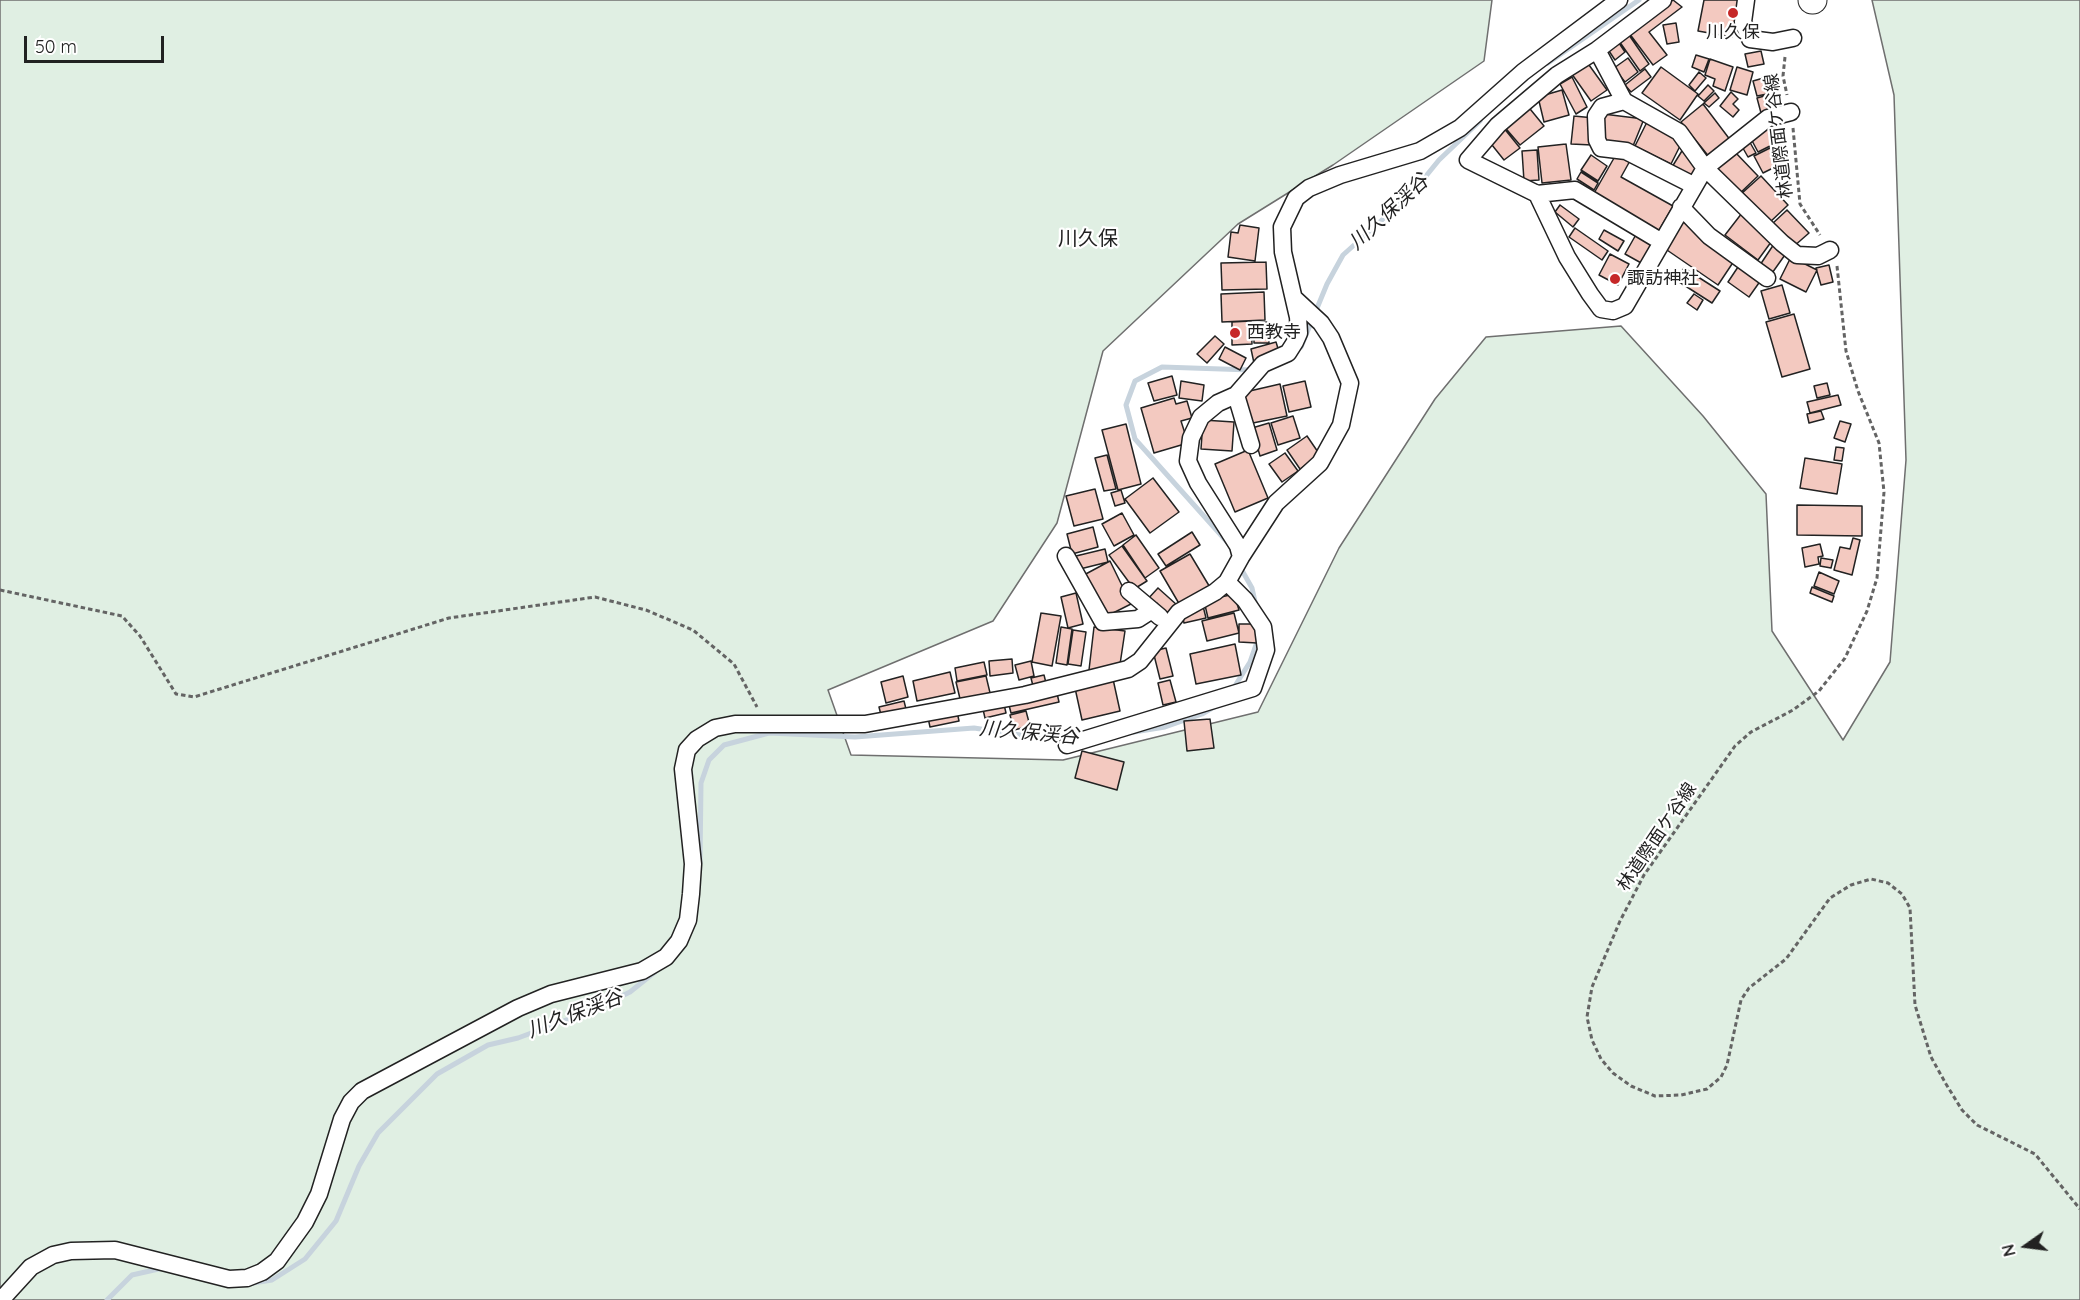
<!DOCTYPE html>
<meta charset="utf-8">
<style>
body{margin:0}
#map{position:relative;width:2080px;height:1300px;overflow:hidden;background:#fff;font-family:Quicksand,sans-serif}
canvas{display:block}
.north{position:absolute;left:1996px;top:1216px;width:60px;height:60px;-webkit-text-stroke:4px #fff;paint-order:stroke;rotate:256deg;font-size:16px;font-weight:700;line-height:24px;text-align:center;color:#222}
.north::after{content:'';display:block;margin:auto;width:21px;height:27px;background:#222;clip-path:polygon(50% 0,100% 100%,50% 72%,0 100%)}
.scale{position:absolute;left:24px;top:36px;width:140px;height:27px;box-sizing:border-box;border:3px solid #222;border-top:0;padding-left:8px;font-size:18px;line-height:21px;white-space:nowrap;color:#222;-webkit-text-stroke:4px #fff;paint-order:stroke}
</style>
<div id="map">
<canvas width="2080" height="1300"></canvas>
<div class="north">N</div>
<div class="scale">50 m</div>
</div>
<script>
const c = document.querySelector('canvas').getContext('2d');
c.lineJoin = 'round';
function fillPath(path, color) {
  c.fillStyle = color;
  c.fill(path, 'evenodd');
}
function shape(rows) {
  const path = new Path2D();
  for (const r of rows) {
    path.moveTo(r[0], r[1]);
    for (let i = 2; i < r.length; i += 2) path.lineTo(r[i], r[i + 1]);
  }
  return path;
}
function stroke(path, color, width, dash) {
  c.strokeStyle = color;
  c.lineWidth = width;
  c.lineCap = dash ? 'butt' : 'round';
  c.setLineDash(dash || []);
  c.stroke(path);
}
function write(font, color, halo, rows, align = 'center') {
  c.font = font + ' Quicksand,"Noto Sans JP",sans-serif';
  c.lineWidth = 4.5;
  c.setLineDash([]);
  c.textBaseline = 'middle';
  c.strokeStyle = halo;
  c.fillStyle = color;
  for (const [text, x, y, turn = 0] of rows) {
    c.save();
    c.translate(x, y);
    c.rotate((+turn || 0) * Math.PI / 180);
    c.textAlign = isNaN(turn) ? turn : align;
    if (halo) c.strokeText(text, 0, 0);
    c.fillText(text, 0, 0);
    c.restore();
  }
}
const green = shape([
 [0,0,1492,0,1484,61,1333,165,1238,224,1103,351,1057,523,993,621,828,690,851,755,1063,760,1258,712,1339,548,1435,399,1486,337,1621,326,1703,416,1766,494,1772,631,1843,740,1890,662,1906,460,1894,95,1872,0,2080,0,2080,1300,0,1300,0,0]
]);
fillPath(green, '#e0efe3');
stroke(green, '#6f6f6f', 1.5);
stroke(shape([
 [1548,63,1639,0],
 [1301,347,1327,284,1343,255,1413,192,1439,160,1480,121],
 [1228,543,1135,439,1126,405,1135,381,1162,367,1251,370],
 [1239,565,1252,588,1256,606],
 [1233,689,1250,662,1258,639],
 [1134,732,1165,727,1202,714,1214,707],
 [700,863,701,783,709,760,724,745,769,733,855,737,974,728,1040,738,1069,738],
 [253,1283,272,1280,305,1259,336,1221,359,1166,378,1133,437,1074,488,1045,518,1038,593,1010,630,992,655,972],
 [107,1300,132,1275,163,1268]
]), '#c7d3dd', 5);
const building = shape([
 [1673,0,1682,7,1649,32,1667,55,1653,65,1629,33,1673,0],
 [1704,0,1738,0,1732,37,1698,31,1704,0],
 [1676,23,1679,42,1667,44,1663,25,1676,23],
 [1629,35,1649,64,1640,71,1619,41,1629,35],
 [1619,43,1625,52,1615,60,1609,51,1619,43],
 [1761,51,1764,64,1748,67,1745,54,1761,51],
 [1696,55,1709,59,1704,72,1692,67,1696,55],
 [1584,58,1607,90,1591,101,1569,70,1584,58],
 [1628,58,1638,72,1625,82,1614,68,1628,58],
 [1710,59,1733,67,1725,91,1713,86,1715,79,1705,75,1710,59],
 [1661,67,1698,94,1680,120,1642,93,1661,67],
 [1737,67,1753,72,1747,95,1730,90,1737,67],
 [1645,69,1651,77,1631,92,1625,85,1645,69],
 [1699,72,1706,78,1695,91,1689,85,1699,72],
 [1572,77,1587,107,1576,114,1560,84,1572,77],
 [1767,77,1772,93,1757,96,1753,81,1767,77],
 [1708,85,1714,91,1704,101,1698,96,1708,85],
 [1562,90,1569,115,1544,122,1538,97,1562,90],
 [1731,92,1738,99,1733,104,1739,110,1733,117,1720,106,1731,92],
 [1715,93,1719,98,1709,107,1704,103,1715,93],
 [1772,94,1776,109,1761,113,1757,98,1772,94],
 [1526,104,1544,126,1520,145,1502,124,1526,104],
 [1703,104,1731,141,1710,158,1681,122,1703,104],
 [1603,114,1644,119,1633,146,1600,142,1603,114],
 [1574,116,1594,118,1592,145,1571,144,1574,116],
 [1648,120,1684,138,1671,164,1635,146,1648,120],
 [1770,125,1778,142,1758,152,1749,135,1770,125],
 [1503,127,1520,148,1504,160,1488,140,1503,127],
 [1748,139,1756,153,1748,157,1740,143,1748,139],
 [1566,144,1571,180,1542,183,1538,147,1566,144],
 [1776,145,1785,162,1763,173,1754,156,1776,145],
 [1685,146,1699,163,1691,179,1672,167,1685,146],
 [1537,150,1539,180,1524,181,1522,151,1537,150],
 [1618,151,1631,159,1621,177,1673,206,1658,232,1593,195,1618,151],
 [1734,151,1758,176,1737,196,1713,171,1734,151],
 [1591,155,1607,166,1598,181,1581,170,1591,155],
 [1581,172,1598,183,1594,190,1577,179,1581,172],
 [1761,176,1788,205,1768,224,1740,195,1761,176],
 [1560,205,1579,219,1573,227,1555,212,1560,205],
 [1787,210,1809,233,1793,247,1772,224,1787,210],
 [1742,213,1774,238,1758,260,1725,235,1742,213],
 [1682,221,1736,258,1718,285,1664,248,1682,221],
 [1240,225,1259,228,1255,261,1228,257,1231,232,1238,233,1240,225],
 [1575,228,1608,251,1602,260,1569,237,1575,228],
 [1604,230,1624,241,1618,251,1599,239,1604,230],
 [1638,231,1656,241,1643,264,1625,254,1638,231],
 [1774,244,1787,252,1770,276,1758,268,1774,244],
 [1610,254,1629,264,1618,285,1599,275,1610,254],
 [1791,257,1817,270,1806,292,1780,279,1791,257],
 [1266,262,1267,289,1222,290,1221,263,1266,262],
 [1740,264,1761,280,1749,297,1728,282,1740,264],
 [1829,265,1833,282,1821,285,1816,268,1829,265],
 [1684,268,1720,291,1712,303,1676,280,1684,268],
 [1782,285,1790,313,1769,319,1761,291,1782,285],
 [1264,292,1265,320,1222,322,1221,294,1264,292],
 [1694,294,1703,300,1697,310,1687,303,1694,294],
 [1794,314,1810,369,1782,377,1766,322,1794,314],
 [1251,321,1252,344,1232,345,1232,322,1251,321],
 [1268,322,1269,343,1254,343,1254,323,1268,322],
 [1215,336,1224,344,1207,363,1197,354,1215,336],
 [1276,342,1280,355,1254,363,1251,349,1276,342],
 [1225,347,1246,358,1240,370,1219,359,1225,347],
 [1172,376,1177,395,1154,401,1148,383,1172,376],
 [1181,381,1204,385,1202,401,1179,398,1181,381],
 [1305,381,1311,407,1289,412,1283,386,1305,381],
 [1827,383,1830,395,1817,398,1814,386,1827,383],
 [1280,384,1287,416,1248,424,1241,393,1280,384],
 [1838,395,1841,405,1810,413,1807,402,1838,395],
 [1174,398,1176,404,1187,401,1192,418,1181,421,1188,443,1154,453,1141,408,1174,398],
 [1821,411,1824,419,1809,423,1807,414,1821,411],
 [1293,416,1300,438,1278,445,1271,423,1293,416],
 [1203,420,1234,422,1232,451,1201,449,1203,420],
 [1840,421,1851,424,1845,442,1834,438,1840,421],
 [1269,423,1277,450,1260,456,1252,428,1269,423],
 [1126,424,1141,484,1118,490,1102,430,1126,424],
 [1307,436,1320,455,1300,469,1287,450,1307,436],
 [1836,447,1844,448,1842,461,1834,460,1836,447],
 [1248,450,1268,498,1235,512,1215,464,1248,450],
 [1285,453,1298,471,1282,482,1269,464,1285,453],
 [1107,455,1116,489,1104,491,1095,458,1107,455],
 [1805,458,1842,464,1837,494,1800,488,1805,458],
 [1153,478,1179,512,1150,533,1125,499,1153,478],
 [1095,489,1103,519,1074,526,1066,496,1095,489],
 [1121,490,1125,503,1115,506,1111,493,1121,490],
 [1797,505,1862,506,1862,536,1797,535,1797,505],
 [1122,513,1134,535,1114,546,1102,524,1122,513],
 [1093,527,1098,547,1072,554,1067,534,1093,527],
 [1192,532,1200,545,1166,566,1158,554,1192,532],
 [1136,535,1159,568,1145,578,1123,545,1136,535],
 [1853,538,1860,540,1852,575,1834,570,1840,547,1850,549,1853,538],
 [1820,544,1823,556,1818,557,1819,564,1805,567,1802,548,1820,544],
 [1122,546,1147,581,1134,589,1109,555,1122,546],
 [1105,549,1108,562,1080,569,1076,556,1105,549],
 [1190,554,1211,589,1181,607,1160,571,1190,554],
 [1821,558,1833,560,1831,568,1820,566,1821,558],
 [1110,561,1131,604,1103,618,1082,576,1110,561],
 [1819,572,1839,581,1834,594,1814,586,1819,572],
 [1812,587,1834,596,1832,602,1810,593,1812,587],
 [1158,588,1177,605,1165,619,1146,601,1158,588],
 [1076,593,1083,624,1068,628,1061,597,1076,593],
 [1234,594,1239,610,1208,618,1204,601,1234,594],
 [1203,606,1206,618,1184,623,1181,611,1203,606],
 [1041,613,1061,616,1052,666,1032,662,1041,613],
 [1234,613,1239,633,1207,641,1202,621,1234,613],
 [1239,624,1257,624,1257,643,1239,642,1239,624],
 [1061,627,1072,629,1067,665,1056,663,1061,627],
 [1094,627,1125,631,1119,671,1089,670,1094,627],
 [1073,630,1086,632,1081,666,1068,664,1073,630],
 [1235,644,1241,675,1196,684,1190,654,1235,644],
 [1166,648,1173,676,1160,679,1153,651,1166,648],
 [1012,659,1013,673,990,676,989,661,1012,659],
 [1031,661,1034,676,1019,680,1015,665,1031,661],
 [984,662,987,675,957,681,955,668,984,662],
 [950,672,955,693,917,701,913,681,950,672],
 [1044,675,1047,687,1034,690,1031,678,1044,675],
 [903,676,908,697,886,703,881,682,903,676],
 [986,676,991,697,961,703,956,682,986,676],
 [1113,679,1120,711,1082,720,1075,688,1113,679],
 [1170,680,1176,702,1163,705,1158,683,1170,680],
 [1056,689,1059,702,1011,713,1008,701,1056,689],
 [1003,700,1006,713,985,718,982,705,1003,700],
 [904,701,907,713,882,719,879,707,904,701],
 [956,707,959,721,930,727,927,713,956,707],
 [1026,711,1030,726,1014,730,1010,715,1026,711],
 [1210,719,1214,748,1187,751,1184,721,1210,719],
 [1082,751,1124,762,1117,790,1075,778,1082,751]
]);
fillPath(building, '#f3c9c0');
stroke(building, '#222', 1.5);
const street = shape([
 [1746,0,1743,22,1750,39,1773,42,1793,38],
 [1597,50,1624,101,1679,132,1705,168,1782,243,1797,255,1818,256,1830,250],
 [1624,101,1602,107,1596,116,1597,140,1601,148,1626,151,1693,185],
 [1537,194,1567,257,1590,294,1601,309,1613,311,1625,306,1705,168,1768,118,1791,112],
 [1681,207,1709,236,1767,278],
 [1662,242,1575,190,1537,194,1468,160,1498,125,1557,75,1597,50,1663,0],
 [1236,395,1251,445],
 [1066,556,1103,622,1138,619,1152,610],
 [1241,557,1276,503,1320,463,1341,425,1350,383,1331,338,1321,323,1294,298],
 [1129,591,1160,617],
 [1067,745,1253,688,1266,650,1263,627,1245,600,1227,582],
 [1,1300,31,1267,53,1255,71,1251,115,1250,229,1279,247,1278,262,1272,277,1261,305,1222,319,1194,342,1119,351,1102,362,1091,518,1008,551,994,642,971,666,957,679,941,688,920,691,894,693,864,683,769,687,750,697,739,715,728,735,724,865,724,1025,695,1128,669,1140,661,1179,612,1215,592,1227,582,1241,557,1238,546,1198,483,1188,461,1191,438,1201,417,1218,403,1236,395,1263,364,1288,353,1295,342,1299,333,1298,317,1283,252,1282,227,1296,198,1309,188,1340,175,1420,151,1460,128,1523,72,1619,0]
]);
const primary = shape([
 [1812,0,1813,0]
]);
stroke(street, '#222', 19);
stroke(primary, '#222', 29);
stroke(shape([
 [1785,57,1783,76,1787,95],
 [1793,128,1800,204,1820,235],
 [1837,266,1846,351,1858,391,1879,443,1884,492,1877,578,1867,611,1845,658,1819,691,1793,710,1751,732,1735,746,1644,875,1620,921,1592,987,1587,1017,1592,1040,1601,1059,1613,1073,1631,1086,1655,1096,1681,1095,1707,1089,1721,1077,1727,1065,1741,1000,1749,988,1786,959,1830,898,1851,885,1871,879,1888,883,1902,894,1910,908,1915,1005,1931,1057,1946,1084,1962,1110,1977,1125,2035,1154,2080,1209],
 [0,590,122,616,140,636,176,694,194,697,449,618,595,597,646,610,693,630,734,664,757,707]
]), '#646464', 3, [4.5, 3]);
stroke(street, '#fff', 16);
stroke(primary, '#fff', 27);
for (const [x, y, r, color] of [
 [1733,13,6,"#c62828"],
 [1615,279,6,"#c62828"],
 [1235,333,6,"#c62828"]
]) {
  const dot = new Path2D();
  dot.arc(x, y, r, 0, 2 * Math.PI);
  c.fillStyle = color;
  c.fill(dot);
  stroke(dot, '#fff', 2);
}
write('18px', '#222', '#fff', [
 ["川久保",1733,33,"center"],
 ["諏訪神社",1627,279],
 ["西教寺",1247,333]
], 'left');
write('18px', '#222', '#fff', [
 ["林道際面ケ谷線",1779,136,-97],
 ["林道際面ケ谷線",1657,837,-56]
]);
write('italic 20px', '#222', '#fff', [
 ["川久保渓谷",1389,212,-43],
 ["川久保渓谷",1029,733,5],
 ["川久保渓谷",575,1014,-21]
]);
write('20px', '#222', '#fff', [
 ["川久保",1088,239]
]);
</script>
